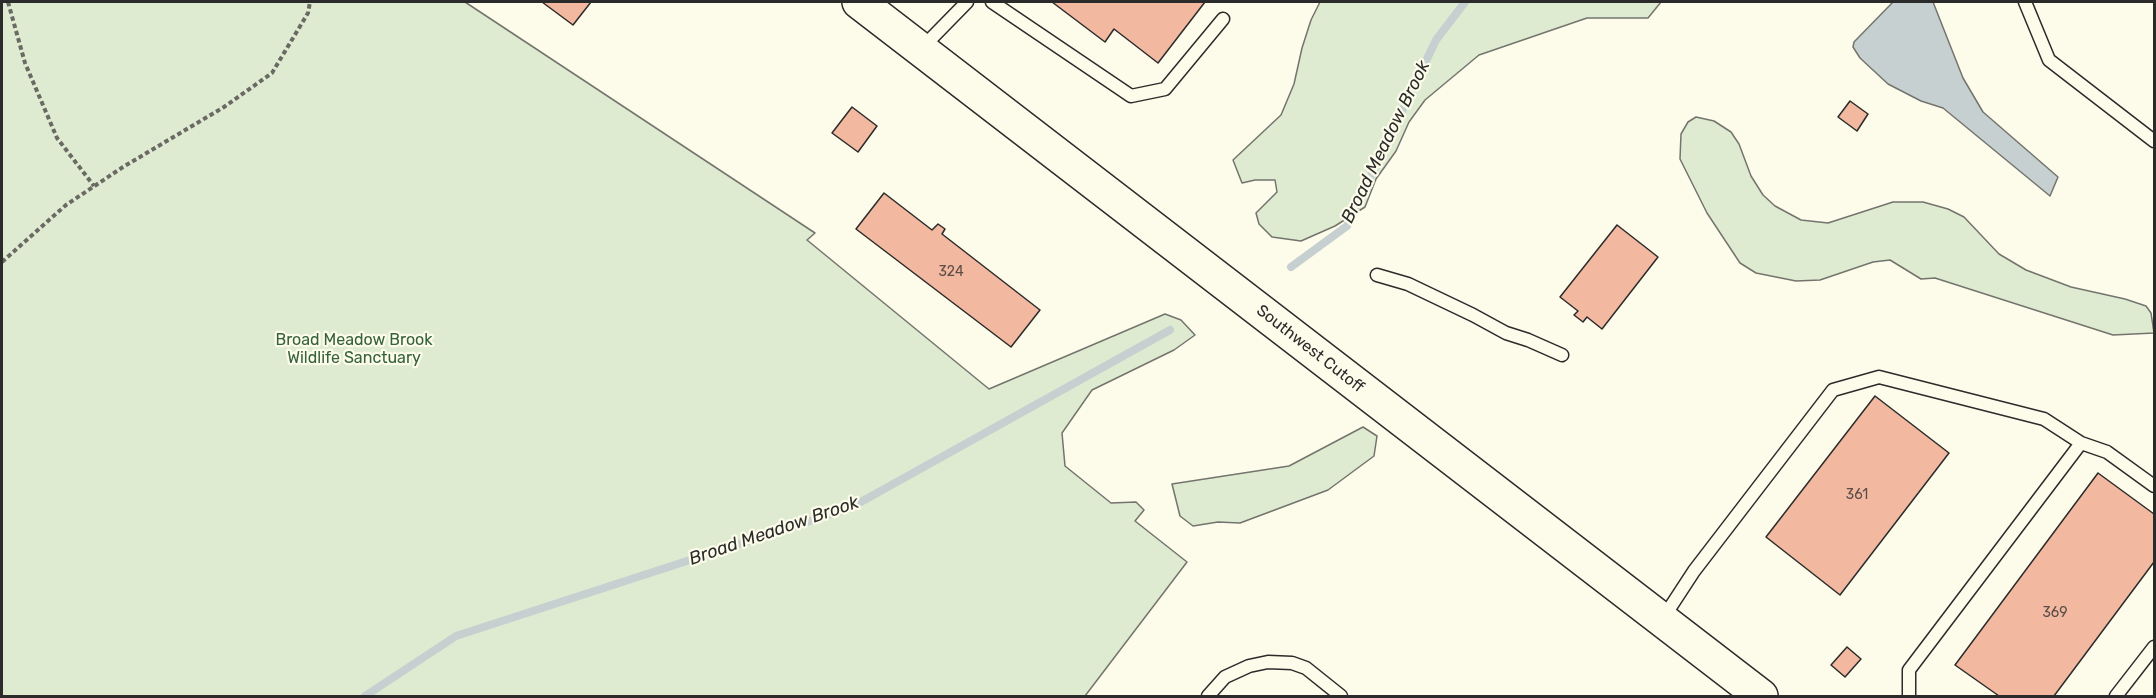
<!DOCTYPE html>
<style>
body{margin:0}
#map{position:relative;width:2156px;height:698px;overflow:hidden;background:#fdfbea;font-family:Rubik,sans-serif}
canvas{display:block}
.frame{position:absolute;inset:0;border:3px solid #2b2b2b;pointer-events:none}
</style>
<div id="map">
<canvas width="2156" height="698"></canvas>
<div class="frame"></div>
</div>
<script>
const c = document.querySelector('canvas').getContext('2d');
c.lineJoin = 'round';
function fillPath(path, color) {
  c.fillStyle = color;
  c.fill(path, 'evenodd');
}
function shape(rows) {
  const path = new Path2D();
  for (const r of rows) {
    path.moveTo(r[0], r[1]);
    for (let i = 2; i < r.length; i += 2) path.lineTo(r[i], r[i + 1]);
  }
  return path;
}
function stroke(path, color, width, dash) {
  c.strokeStyle = color;
  c.lineWidth = width;
  c.lineCap = dash ? 'butt' : 'round';
  c.setLineDash(dash || []);
  c.stroke(path);
}
function write(font, color, halo, rows, align = 'center') {
  c.font = font + ' Rubik,sans-serif';
  c.lineWidth = 4.5;
  c.setLineDash([]);
  c.textBaseline = 'middle';
  c.strokeStyle = halo;
  c.fillStyle = color;
  for (const [text, x, y, turn = 0] of rows) {
    c.save();
    c.translate(x, y);
    c.rotate((+turn || 0) * Math.PI / 180);
    c.textAlign = isNaN(turn) ? turn : align;
    if (halo) c.strokeText(text, 0, 0);
    c.fillText(text, 0, 0);
    c.restore();
  }
}
const green = shape([
 [2,2,465,2,815,233,807,240,989,389,1165,314,1181,320,1195,335,1174,350,1092,390,1062,433,1065,466,1111,503,1136,502,1144,510,1135,521,1187,562,1085,696,2,696,2,2],
 [1320,2,1661,2,1648,18,1587,18,1479,55,1425,100,1409,122,1396,151,1376,179,1365,207,1335,226,1301,241,1272,237,1259,224,1256,213,1277,192,1275,180,1255,180,1242,183,1233,160,1281,115,1294,84,1302,48,1311,20,1320,2],
 [1696,117,1714,121,1731,132,1739,144,1751,176,1763,195,1775,206,1801,220,1828,223,1893,202,1923,202,1948,209,1964,217,1999,254,2026,270,2071,287,2125,299,2146,306,2151,313,2154,333,2113,335,1935,278,1921,279,1890,260,1873,262,1820,280,1796,281,1756,273,1740,263,1707,213,1680,159,1681,134,1688,122,1696,117],
 [1363,427,1377,436,1374,456,1328,490,1240,523,1218,522,1193,526,1180,516,1172,484,1289,466,1363,427]
]);
fillPath(green, '#deebd1');
stroke(green, '#74746e', 1.5);
const water = shape([
 [1893,2,1933,2,1963,78,1983,112,2058,177,2050,196,1943,108,1921,101,1888,84,1860,58,1853,47,1854,42,1893,2]
]);
fillPath(water, '#c7d0d0');
stroke(water, '#74746e', 1.5);
stroke(shape([
 [1291,267,1347,226,1436,40,1465,2],
 [365,696,456,636,850,508,1170,330]
]), '#c7d0d0', 8);
const building = shape([
 [542,2,591,2,573,25,542,2],
 [1052,2,1205,2,1158,63,1114,29,1105,42,1052,2],
 [1850,101,1868,114,1857,131,1838,117,1850,101],
 [852,107,877,126,858,152,832,133,852,107],
 [884,193,932,230,938,224,945,229,942,234,1040,310,1011,347,856,229,884,193],
 [1617,225,1658,257,1602,329,1587,317,1583,322,1574,315,1578,311,1560,297,1617,225],
 [1875,396,1949,453,1840,595,1766,537,1875,396],
 [2098,473,2154,514,2154,562,2054,696,1999,696,1955,665,2098,473],
 [1847,647,1861,659,1845,677,1831,665,1847,647]
]);
fillPath(building, '#f2b8a0');
stroke(building, '#2b2b2b', 1.5);
const service = shape([
 [992,2,1131,96,1165,89,1223,19],
 [2025,2,2049,60,2154,141],
 [922,48,967,2],
 [1377,275,1408,284,1473,315,1506,333,1528,340,1562,355],
 [1662,620,1694,571,1833,390,1879,377,2044,419,2081,443],
 [1208,696,1225,677,1249,666,1268,662,1292,663,1306,668,1341,696],
 [1909,696,1909,670,2081,443,2107,452,2154,486],
 [2116,696,2154,647]
]);
const primary = shape([
 [859,2,1761,696]
]);
stroke(service, '#2b2b2b', 15);
stroke(primary, '#2b2b2b', 36);
stroke(shape([
 [8,2,25,63,57,138,94,186],
 [2,262,66,205,123,167,224,107,272,73,308,13,310,2]
]), '#6a6964', 4, [4.5, 3]);
stroke(service, '#fdfbea', 12);
stroke(primary, '#fdfbea', 33);
write('14px', '#5d4e48', null, [
 ["324",951,272],
 ["361",1857,495],
 ["369",2055,613]
]);
write('16px', '#34623c', '#fdfbea', [
 ["Broad Meadow Brook",354,340],
 ["Wildlife Sanctuary",354,358]
]);
write('16px', '#2b2b2b', '#fdfbea', [
 ["Southwest Cutoff",1310,349,38]
]);
write('italic 18px', '#2b2b2b', '#fdfbea', [
 ["Broad Meadow Brook",1386,142,-64],
 ["Broad Meadow Brook",774,531,-19]
]);
</script>
